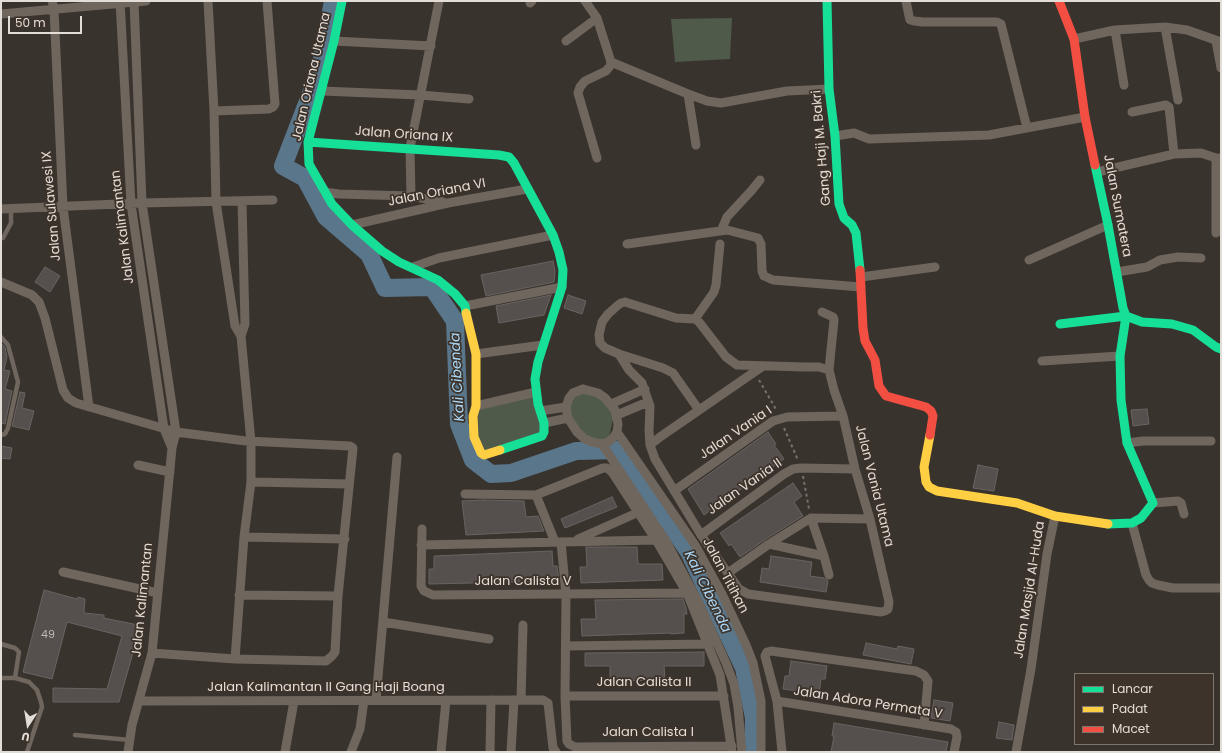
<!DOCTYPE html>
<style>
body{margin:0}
#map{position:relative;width:1222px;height:753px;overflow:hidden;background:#39332e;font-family:Poppins,sans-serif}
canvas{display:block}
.frame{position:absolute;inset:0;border:2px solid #e3ddd7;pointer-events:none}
.legend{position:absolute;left:1074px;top:673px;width:140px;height:72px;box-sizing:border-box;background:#3d332a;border:1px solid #7f776f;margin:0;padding:5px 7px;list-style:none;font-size:12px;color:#e3ddd7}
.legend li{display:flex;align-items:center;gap:8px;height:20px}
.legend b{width:20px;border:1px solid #7f776f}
.north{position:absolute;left:8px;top:705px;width:40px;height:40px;-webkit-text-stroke:3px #3d332a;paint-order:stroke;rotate:192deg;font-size:11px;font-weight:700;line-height:16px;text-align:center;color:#e3ddd7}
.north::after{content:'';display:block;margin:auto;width:14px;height:18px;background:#e3ddd7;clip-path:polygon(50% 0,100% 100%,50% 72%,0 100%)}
.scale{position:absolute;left:8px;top:16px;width:74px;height:18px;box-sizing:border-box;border:2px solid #e3ddd7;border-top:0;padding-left:5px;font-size:12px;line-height:14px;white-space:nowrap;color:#e3ddd7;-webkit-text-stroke:3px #3d332a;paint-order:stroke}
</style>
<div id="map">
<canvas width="1222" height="753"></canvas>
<div class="frame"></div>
<ul class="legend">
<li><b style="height:5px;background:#16e098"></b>Lancar</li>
<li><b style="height:5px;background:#ffcf43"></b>Padat</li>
<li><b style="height:5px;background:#f24e42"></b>Macet</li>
</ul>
<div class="north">U</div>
<div class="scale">50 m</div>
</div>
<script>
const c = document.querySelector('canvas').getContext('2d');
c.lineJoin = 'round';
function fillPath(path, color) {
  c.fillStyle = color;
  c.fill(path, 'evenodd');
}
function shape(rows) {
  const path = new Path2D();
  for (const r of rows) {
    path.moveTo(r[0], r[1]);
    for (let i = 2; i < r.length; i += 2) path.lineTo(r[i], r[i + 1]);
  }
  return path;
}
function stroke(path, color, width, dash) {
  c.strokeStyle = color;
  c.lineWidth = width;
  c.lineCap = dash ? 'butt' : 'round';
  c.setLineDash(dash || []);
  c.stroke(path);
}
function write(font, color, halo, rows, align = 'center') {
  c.font = font + ' Poppins,sans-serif';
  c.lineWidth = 3.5;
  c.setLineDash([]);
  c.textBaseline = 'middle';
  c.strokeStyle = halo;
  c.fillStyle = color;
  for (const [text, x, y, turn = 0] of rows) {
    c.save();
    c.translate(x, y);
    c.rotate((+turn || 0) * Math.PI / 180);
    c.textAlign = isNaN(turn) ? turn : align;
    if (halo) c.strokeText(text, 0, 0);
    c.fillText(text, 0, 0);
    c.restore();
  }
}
fillPath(shape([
 [732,18,730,59,675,62,671,19],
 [589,390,615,410,608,442,592,442,568,418,573,393],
 [535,394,542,431,484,453,476,436,477,407]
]), '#4f5a4a');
stroke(shape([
 [333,1,320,70,283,166,305,178,326,217,369,254,385,288,432,287,455,321,459,424,473,460,491,474,511,473,576,451,620,450,689,552,744,668,754,718,753,752]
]), '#59768b', 18);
const building = shape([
 [553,261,555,271,554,282,486,296,481,275,553,261],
 [45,267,60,276,50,292,35,282,45,267],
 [551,295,544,315,499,323,496,306,551,295],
 [568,295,586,301,582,314,564,308,568,295],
 [1,343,5,347,7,357,4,370,10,371,5,389,12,391,5,424,1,423,1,343],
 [20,392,25,393,22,408,34,411,29,430,12,426,20,392],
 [1147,409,1149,424,1133,426,1131,410,1147,409],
 [768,432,776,444,774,445,784,459,704,515,688,489,768,432],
 [1,446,12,448,10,459,1,458,1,446],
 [978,465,998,469,994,491,973,488,978,465],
 [793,483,802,496,794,502,803,516,766,539,740,557,731,544,729,546,720,533,793,483],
 [612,497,617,507,565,528,561,519,612,497],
 [484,500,524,501,526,517,538,516,544,531,466,535,462,501,484,500],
 [586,547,637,547,638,564,662,564,663,580,581,583,580,567,587,567,586,547],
 [552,551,553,566,557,566,559,581,429,584,429,569,434,569,434,556,552,551],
 [771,556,812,562,810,576,824,578,828,581,826,592,760,582,762,568,769,569,771,556],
 [44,590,77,599,78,597,85,599,84,613,104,615,104,618,138,625,136,634,138,635,119,702,53,702,53,688,107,689,122,636,67,622,52,679,23,672,44,590],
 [683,599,686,608,687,614,684,614,684,633,671,634,671,633,582,636,581,619,596,619,595,600,683,599],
 [866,643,897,649,898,646,914,649,911,664,863,655,866,643],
 [704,652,704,666,664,666,665,680,610,681,610,666,585,666,585,653,704,652],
 [791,661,827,666,825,679,821,679,819,694,783,689,785,676,789,676,791,661],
 [934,700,953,703,950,721,931,718,934,700],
 [999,722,1014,725,1012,740,996,738,999,722],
 [834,723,948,742,946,752,831,752,834,736,832,736,834,723]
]);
fillPath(building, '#55504d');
stroke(building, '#696361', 1);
stroke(shape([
 [759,380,777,411],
 [784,428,798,460],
 [803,476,809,509]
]), '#78716b', 2, [3, 3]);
stroke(shape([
 [3,238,11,223,11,209],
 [1,337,8,345,18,382,8,428,5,434,1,435],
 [1,644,15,648,19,652,15,678],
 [1,678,15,678,29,682,37,690,41,702,42,707,27,752],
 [75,735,130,740]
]), '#6f665e', 4.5);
stroke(shape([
 [52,1,54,9,63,207,89,407],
 [120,1,131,204,164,429,172,448],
 [208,1,214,111,216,202,235,326,241,336],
 [585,1,597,18,611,62,610,66,606,71,585,81,580,87,578,93,597,158],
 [906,1,909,16,910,20,914,21,923,22,997,22,1001,24,1027,128],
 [530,3,532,1],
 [1,14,146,1],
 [1165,27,1178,100],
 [1115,30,1124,85],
 [1074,39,1115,30,1165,27,1187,30,1221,42],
 [334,41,431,46],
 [566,41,597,18],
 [1216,41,1221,68],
 [611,62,688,94,707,101,721,103,787,91,829,89],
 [322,91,420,95,469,99],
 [688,94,696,145],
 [214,111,269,109,273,107,275,104,267,1],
 [1132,112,1166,105,1169,107,1174,154],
 [835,136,854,133,869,139,989,135,1085,117],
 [1097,172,1174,154,1201,153,1216,158,1221,158],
 [324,192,339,194,411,196,443,202],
 [411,196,410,148,439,1],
 [1,209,142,203,273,200],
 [352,225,448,203,527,189],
 [721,231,727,217,752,190,760,180],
 [1216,233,1216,158],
 [627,244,727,230,758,238,761,244,762,271,764,276,773,280,861,287],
 [1029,260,1108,225],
 [413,267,439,258,553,235],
 [1117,272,1147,267,1160,260,1178,257,1201,258],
 [861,277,935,267],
 [1,282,32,295,39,302,45,318,63,390,68,398,76,403,176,432,246,441,350,446,353,448,338,596,335,652,332,656,326,661,235,659,152,653],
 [625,302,676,318,695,319,699,322,726,357,737,365,805,367,819,367,829,370,834,390,843,416,855,469,870,519,889,602,888,609,885,611,881,612,748,594,739,589,701,535,655,459,650,445,649,431,650,406,642,383,629,370,619,354,605,348,600,343,599,335,602,322,608,314,617,306,621,303,625,302],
 [465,306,562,287],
 [822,312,833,317,834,320,829,370],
 [695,319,714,292,716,285,720,244],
 [476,354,543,345],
 [619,354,663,368,673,373,699,410],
 [1042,361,1120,356],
 [583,389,598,393,605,398,615,410,618,424,617,432,613,438,608,442,602,444,592,442,585,439,577,432,568,418,566,407,569,398,573,393,583,389],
 [611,404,645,389],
 [476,406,536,392],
 [540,411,566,407],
 [617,415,643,404,650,406],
 [544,423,568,418],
 [617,432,695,545,722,594,746,645,753,663,761,701,761,752],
 [1127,443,1143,441,1211,441],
 [602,444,666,541,700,605,726,663,734,684,738,707,742,752],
 [650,445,660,437,763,366],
 [138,465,170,472],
 [251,482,349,484],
 [674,491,773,421,787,417,843,416],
 [465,494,536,495,603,468,607,468,612,472,656,540,687,593,720,675,732,752],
 [536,495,555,542],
 [1153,503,1178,501,1181,503,1184,514],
 [811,518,824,556,829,575],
 [1132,523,1146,575,1149,580,1152,583,1158,585,1173,588,1221,588],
 [422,529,421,586,424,591,433,595,687,593],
 [701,535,784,474,793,469,801,468,855,469],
 [244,537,345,539],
 [578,539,639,512],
 [561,542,566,595,565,696,567,741,569,744,575,747,732,746],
 [769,544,824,556],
 [421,545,656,540],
 [63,572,158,593],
 [728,573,769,544,811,518,870,519],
 [239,595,338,596],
 [383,622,489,639],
 [566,646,709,644],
 [235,659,244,537,251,482,251,442,241,336,245,324,242,201],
 [565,696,724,696],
 [376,700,397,457],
 [521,700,523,625],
 [139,701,543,700,548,703,553,748,556,752],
 [777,701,951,729,956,732,957,737,954,752],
 [128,752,132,725,152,653,172,448,176,432,142,203,134,1],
 [285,752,294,701],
 [351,752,360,729,364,700],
 [441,752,446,700],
 [490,752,491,700],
 [511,752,514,700],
 [782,752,777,701,765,656,767,652,771,651,916,671,924,675,928,681,924,725],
 [1016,752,1031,669,1047,554,1055,516]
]), '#6f665e', 9);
stroke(shape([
 [342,1,334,41,308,142,309,164,332,204,352,225,382,251,399,262,438,280,455,294,465,306,466,313],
 [827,1,829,89,835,136,839,204,844,218,852,225,856,233,860,270],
 [308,142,499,155,509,157,514,163,553,235,559,252,563,270,562,287,538,362,535,379,538,404,544,423,544,432,542,436,500,450],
 [1095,165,1108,225,1123,308,1126,316,1142,322,1172,324,1193,330,1216,347,1221,349],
 [1060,324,1126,316,1120,356,1121,400,1127,443,1153,503,1141,518,1132,523,1108,524]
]), '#16e098', 9);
stroke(shape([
 [466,313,476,354,476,406,473,416,474,437,481,453,484,455,500,450],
 [930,435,924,467,926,482,929,487,937,491,1017,503,1055,516,1108,524]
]), '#ffcf43', 9);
stroke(shape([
 [1059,1,1074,39,1085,117,1095,165],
 [860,270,863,328,865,341,875,360,879,386,886,396,926,407,931,411,933,416,930,435]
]), '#f24e42', 9);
write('11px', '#c0bab4', null, [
 ["49",48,635]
]);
write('13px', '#e3ddd7', '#3d332a', [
 ["Jalan Oriana Utama",312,77,-77],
 ["Jalan Oriana IX",404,135,4],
 ["Gang Haji M. Bakri",822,148,-95],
 ["Jalan Oriana VI",437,193,-11],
 ["Jalan Sulawesi IX",52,206,-95],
 ["Jalan Sumatera",1117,206,79],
 ["Jalan Kalimantan",123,227,-97],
 ["Jalan Vania I",736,433,-34],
 ["Jalan Vania Utama",874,486,76],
 ["Jalan Vania II",745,487,-35],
 ["Jalan Titihan",725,576,62],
 ["Jalan Calista V",523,582],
 ["Jalan Masjid Al-Huda",1030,590,-81],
 ["Jalan Kalimantan",143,600,-84],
 ["Jalan Calista II",644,683],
 ["Jalan Kalimantan II Gang Haji Boang",326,688],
 ["Jalan Adora Permata V",868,703,9],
 ["Jalan Calista I",648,733]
]);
write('italic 14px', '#a9d7f7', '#3d332a', [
 ["Kali Cibenda",458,377,-93],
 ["Kali Cibenda",707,592,64]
]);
</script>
